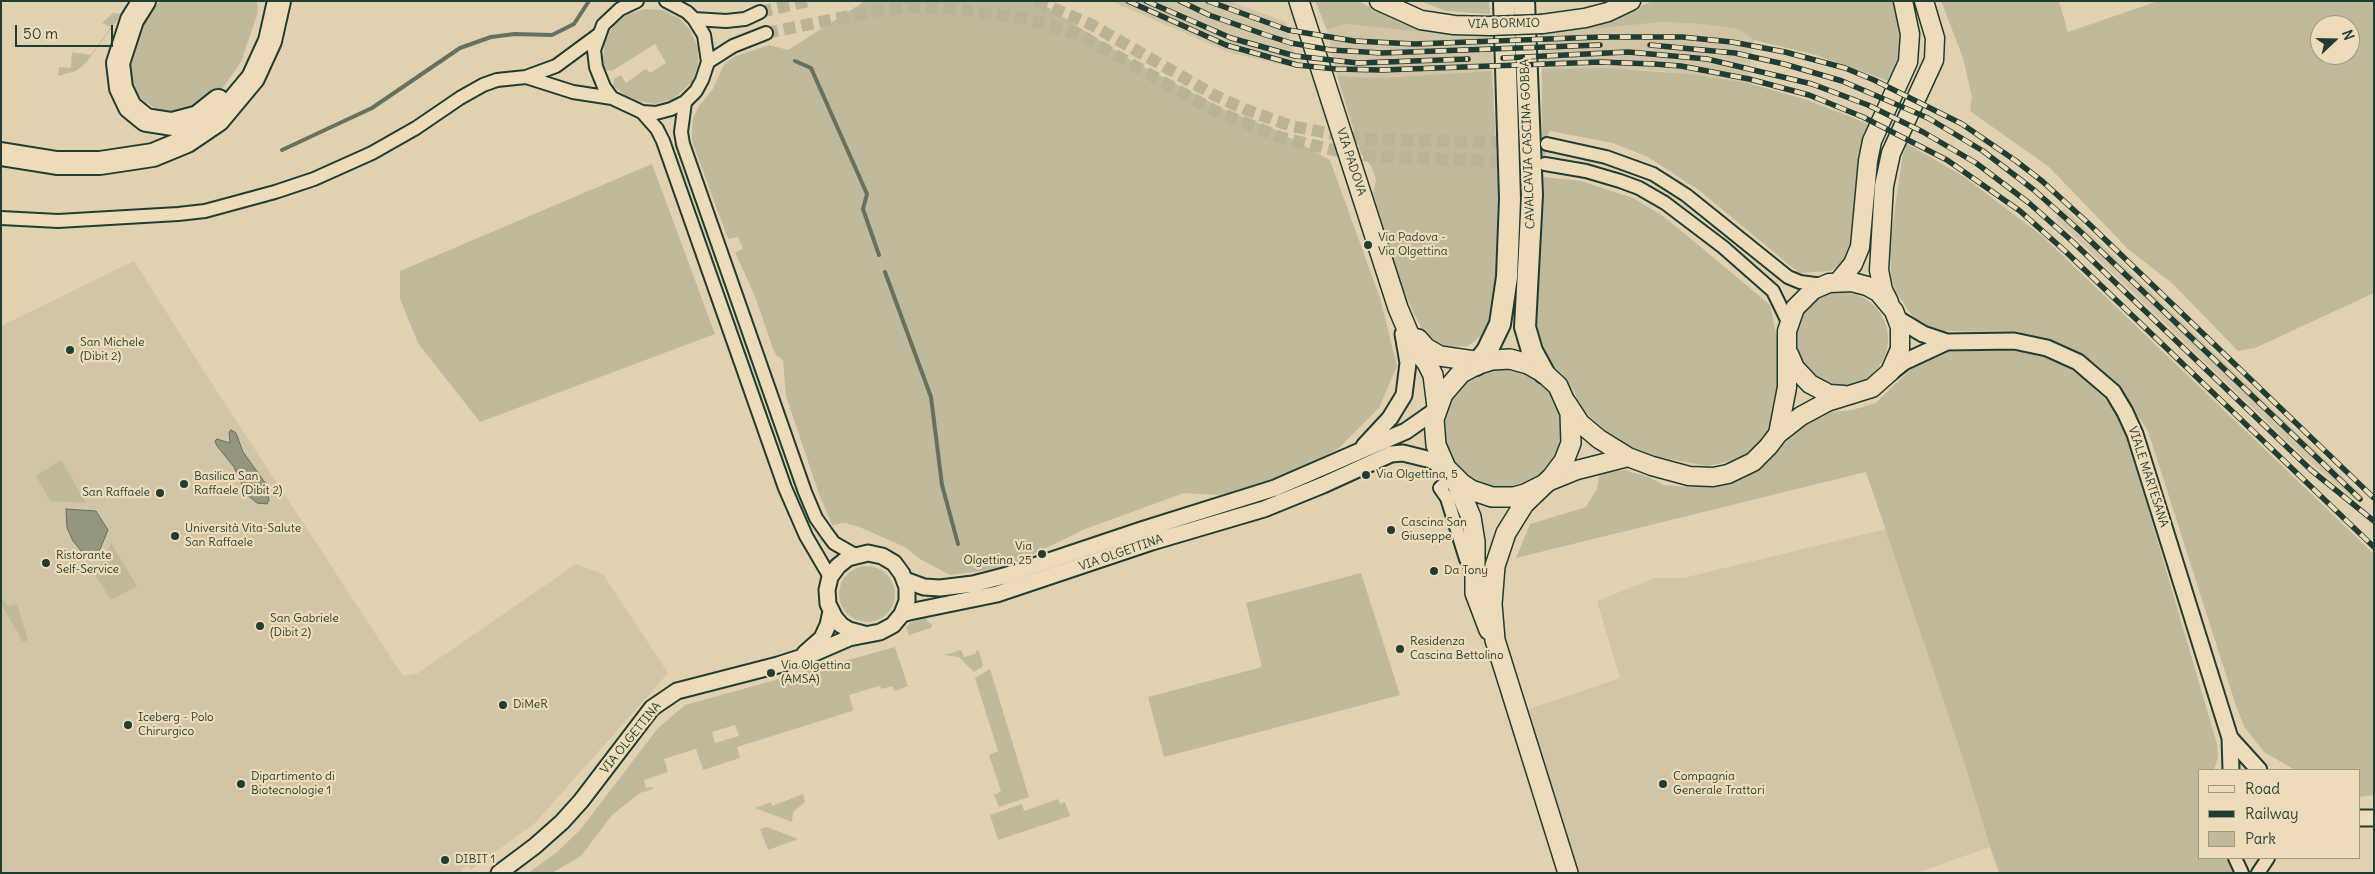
<!DOCTYPE html>
<meta charset="utf-8">
<style>
body{margin:0}
#map{position:relative;width:2375px;height:874px;overflow:hidden;background:#e2d1b1;font-family:Delius,sans-serif}
canvas{display:block}
.frame{position:absolute;inset:0;border:2px solid #1f3d34;pointer-events:none}
.legend{position:absolute;left:2198px;top:769px;width:162px;height:90px;box-sizing:border-box;background:#eedbb9;border:1px solid #9b9c84;margin:0;padding:6px 9px;list-style:none;font-size:15px;color:#1f3d34}
.legend li{display:flex;align-items:center;gap:10px;height:25px}
.legend b{width:25px;border:1px solid #9b9c84}
.north{position:absolute;left:2310px;top:15px;width:50px;height:50px;box-sizing:border-box;background:#eedbb9;border:1px solid #9b9c84;border-radius:50%;rotate:69deg;font-size:14px;font-weight:700;line-height:20px;text-align:center;color:#1f3d34}
.north::after{content:'';display:block;margin:auto;width:18px;height:22px;background:#1f3d34;clip-path:polygon(50% 0,100% 100%,50% 72%,0 100%)}
.scale{position:absolute;left:15px;top:25px;width:98px;height:22px;box-sizing:border-box;border:2px solid #1f3d34;border-top:0;padding-left:6px;font-size:15px;line-height:18px;white-space:nowrap;color:#1f3d34;-webkit-text-stroke:4px #eedbb9;paint-order:stroke}
</style>
<div id="map">
<canvas width="2375" height="874"></canvas>
<div class="frame"></div>
<ul class="legend">
<li><b style="height:6px;background:#eedbb9"></b>Road</li>
<li><b style="height:6px;background:#1f3d34"></b>Railway</li>
<li><b style="height:14px;background:#c1b99c"></b>Park</li>
</ul>
<div class="north">N</div>
<div class="scale">50 m</div>
</div>
<script>
const c = document.querySelector('canvas').getContext('2d');
c.lineJoin = 'round';
function fillPath(path, color) {
  c.fillStyle = color;
  c.fill(path, 'evenodd');
}
function shape(rows) {
  const path = new Path2D();
  for (const r of rows) {
    if (r.length === 3) {
      path.moveTo(r[0] + r[2], r[1]);
      path.arc(r[0], r[1], r[2], 0, 2 * Math.PI);
      continue;
    }
    path.moveTo(r[0], r[1]);
    for (let i = 2; i < r.length; i += 2) path.lineTo(r[i], r[i + 1]);
  }
  return path;
}
function stroke(path, color, width, dash) {
  c.strokeStyle = color;
  c.lineWidth = width;
  c.lineCap = dash ? 'butt' : 'round';
  c.setLineDash(dash || []);
  c.stroke(path);
}
function write(font, color, halo, rows, align = 'center') {
  c.font = font + ' Delius,sans-serif';
  c.lineWidth = 4.5;
  c.setLineDash([]);
  c.textBaseline = 'middle';
  c.strokeStyle = halo;
  c.fillStyle = color;
  for (const [text, x, y, turn = 0] of rows) {
    c.save();
    c.translate(x, y);
    c.rotate((+turn || 0) * Math.PI / 180);
    c.textAlign = isNaN(turn) ? turn : align;
    if (halo) c.strokeText(text, 0, 0);
    c.fillText(text, 0, 0);
    c.restore();
  }
}
fillPath(shape([
 [1111,1,1230,1,1286,22,1298,68,1230,53],
 [1662,22,1703,24,1738,29,1754,40,1748,83,1653,70,1542,69,1542,34],
 [1345,24,1443,34,1491,37,1492,71,1378,78,1337,76,1327,30],
 [2064,208,2363,496,2358,502,2306,459,2055,218],
 [134,261,198,362,403,676,418,673,576,564,603,574,668,673,535,823,472,869,467,866,461,869,463,873,1,873,1,326],
 [1886,529,1961,752,1990,847,1916,873,1578,873,1526,710,1620,678,1597,601,1655,578,1683,578]
]), '#d2c4a6');
fillPath(shape([
 [160,1,257,1,258,12,241,62,217,96,182,115,165,115,141,99,131,86,127,64,140,25],
 [865,1,1038,1,1127,58,1225,110,1274,129,1330,160,1380,298,1397,366,1379,408,1339,448,1300,469,1252,487,1220,495,1184,493,1085,529,1005,568,950,575,920,559,905,547,857,526,845,523,832,525,819,494,786,396,783,360,777,356,773,349,756,299,735,252,743,249,738,237,728,239,692,141,692,129,693,118,699,106,713,89,723,66,733,57,769,45,788,50],
 [1315,1,1358,1,1406,25,1443,34,1345,24,1327,30],
 [1420,1,1489,1,1490,14,1446,11],
 [1653,1,1893,1,1899,13,1904,35,1902,63,1894,83,1816,55,1754,40,1738,29,1703,24,1662,22,1582,30],
 [1941,1,2059,1,2068,32,2158,1,2374,1,2374,293,2255,348,2238,351,2173,284,2128,249,2049,167,1970,111,1972,97,1963,58],
 [2320,25,2350,25,2350,55,2320,55],
 [645,9,663,10,679,18,691,31,698,48,698,65,692,82,673,99,656,104,631,100,613,86,614,79,621,75,626,83,644,70,647,69,650,73,666,63,655,44,612,71,605,70,603,58,605,41,614,25,628,14],
 [113,13,122,14,86,63,76,71,58,76,59,67,71,68,72,52,91,55,111,27,102,23],
 [1605,68,1690,74,1748,83,1807,100,1871,125,1862,148,1854,242,1845,261,1831,271,1799,273,1700,191,1648,157,1613,143,1550,131,1548,134,1543,177,1581,181,1633,198,1660,214,1683,232,1770,305,1782,361,1778,419,1765,440,1740,459,1708,466,1645,455,1610,435,1584,411,1569,383,1543,354,1532,323,1541,207,1542,69],
 [1492,71,1501,240,1499,283,1491,316,1480,337,1468,346,1448,347,1426,335,1415,316,1399,280,1373,193,1376,180,1371,166,1361,154,1337,76,1378,78],
 [1906,143,1966,178,2041,235,2374,554,2374,795,2359,797,2359,770,2295,770,2264,752,2245,728,2237,709,2148,431,2119,387,2092,361,2044,339,2014,332,1934,331,1924,327,1915,320,1896,292,1891,277,1890,242,1903,153],
 [652,164,715,334,480,422,418,343,400,299,400,271],
 [1841,339,47],
 [2004,350,2035,353,2051,359,2079,374,2106,400,2124,426,2217,744,2218,758,2214,770,2199,770,2199,858,2224,858,2230,863,2234,873,1999,873,1990,847,1961,752,1866,472,1516,558,1530,524,1586,507,1597,489,1599,474,1624,470,1649,477,1663,485,1688,487,1730,483,1767,463,1798,428,1819,413,1852,410,1876,403,1911,369,1930,356,1946,352],
 [1503,428,59],
 [61,460,86,503,50,501,36,476],
 [111,543,137,586,111,600,96,576],
 [867,594,28],
 [1361,573,1400,695,1164,757,1148,697,1262,667,1246,603],
 [1,597,8,606,17,604,28,640,23,642,1,604],
 [926,616,927,621,932,624,931,628,909,635,906,627,915,619],
 [895,647,908,686,895,691,892,686,882,689,879,686,849,695,853,709,852,711,737,747,740,758,703,770,696,749,664,759,668,772,644,780,646,788,652,787,653,789,640,793,612,815,581,856,552,873,528,873,556,853,580,830,658,728,685,705],
 [735,725,739,736,715,743,712,732],
 [961,650,964,657,975,654,977,650,979,651,983,666,974,672,959,657,944,655],
 [990,669,1029,797,999,807,994,795,1001,791,989,755,998,751,975,678],
 [803,794,805,802,793,812,792,822,755,808,771,802,772,806],
 [1058,799,1060,804,1065,802,1070,816,998,840,990,815,1022,804,1024,811],
 [767,827,798,839,768,850,760,829]
]), '#c1b99c');
const water = shape([
 [231,430,236,433,243,452,266,484,269,500,267,504,257,503,246,494,234,467,217,446,215,441,217,439,230,443,229,432,231,430],
 [66,509,96,511,108,530,96,559,82,552,73,541,67,528,66,509]
]);
fillPath(water, '#94967f');
stroke(water, '#657261', 1);
stroke(shape([
 [795,61,811,68,867,194,863,209,879,255],
 [282,150,372,108,460,48,491,37,515,34,552,35,574,24,589,1],
 [885,272,931,397,942,485,958,544]
]), '#657261', 4);
stroke(shape([
 [1036,1,1090,24,1216,96,1244,109,1291,126,1361,139,1537,143],
 [760,12,808,1],
 [766,33,875,11,916,7,948,8,1023,18,1078,34,1213,110,1280,137,1329,149,1370,156,1516,162]
]), '#bbb398', 12, [12, 6]);
const minor = shape([
 [637,1,620,9,603,25,594,50,596,67,604,87,612,98,642,112,656,113,671,109,685,102,696,91,702,80,708,62,704,35,694,19,687,12,666,1],
 [694,19,726,21,745,19,760,12],
 [708,62,733,46,766,33],
 [526,77,573,92,612,98],
 [685,102,681,132,683,144,805,492,816,518,828,535,834,543,855,555],
 [642,112,657,129,663,141,785,488,806,536,830,577],
 [1547,144,1606,157,1653,174,1686,195,1788,277,1800,282,1823,285],
 [1545,164,1586,171,1620,181,1639,188,1665,203,1723,247,1773,291,1789,324],
 [1,218,58,221,178,214,205,211,275,192,314,179,372,153,416,128,460,98,483,85,497,80,526,77,556,66,598,35],
 [1453,476,1440,488,1447,498,1466,559,1474,573],
 [2235,858,2242,873],
 [2258,873,2268,858]
]);
const tertiary = shape([
 [1898,319,1923,334,1947,342],
 [1889,374,1904,362,1947,342,2014,341,2047,348,2078,362,2113,392,2125,412,2135,434,2230,738,2231,770],
 [1364,446,1390,418,1404,395,1408,363,1403,334],
 [905,580,924,587,940,588,973,584,1004,576,1141,530,1275,488,1406,431,1436,410],
 [864,634,849,630,841,625,835,618,828,604,827,590,830,577,838,566,848,558,868,553,882,556,894,563,902,574,907,587,907,601,902,614],
 [805,653,822,638,828,625,831,611],
 [2230,738,2259,770],
 [2359,818,2374,818],
 [499,873,535,846,562,822,581,801,652,708,677,691,778,665,812,654,849,638,880,632,893,625,902,614,909,612,997,594,1152,542,1264,509,1323,485,1391,454,1403,453,1431,460,1446,468]
]);
const secondary = shape([
 [1379,1,1421,20,1454,25,1490,26],
 [1542,24,1585,18,1608,12,1631,1],
 [1839,281,1853,264,1860,247,1868,161,1872,141,1908,62,1910,34,1903,1],
 [1889,302,1883,290,1879,270,1884,186,1891,153,1934,60,1935,38,1924,1],
 [1789,354,1795,368,1810,384,1829,394,1844,395],
 [1567,403,1580,423,1599,439,1628,457,1652,466,1689,476,1713,477,1728,474,1753,462,1768,447,1778,434,1801,416,1827,402,1872,388,1890,372,1900,349,1900,327,1894,311,1878,292,1867,286,1852,282,1829,283,1813,290,1795,308,1787,331,1787,387,1778,434],
 [1545,483,1577,470,1628,457]
]);
const primary = shape([
 [1299,1,1398,308,1414,346,1427,363,1433,375,1437,407],
 [1418,339,1426,348,1440,356,1481,362],
 [1455,479,1471,517,1475,542,1475,593,1489,630],
 [1545,484,1525,494,1514,497,1492,497,1471,490,1462,484,1446,468,1436,445,1434,419,1443,394,1461,373,1476,365,1492,360,1510,359,1528,364,1544,373,1558,386,1570,413,1571,443,1564,461,1552,477,1524,504,1506,533,1495,566,1492,604,1495,640,1568,873]
]);
const trunk = shape([
 [1524,1,1532,195,1525,327,1532,351,1544,373],
 [1476,365,1487,351,1500,324,1507,277,1510,199,1504,1]
]);
const motorway = shape([
 [144,1,132,20,118,63,121,88,130,107,146,120,172,124,198,117,218,101],
 [1,154,57,163,100,163,153,155,187,141,218,120,253,78,270,41,279,1]
]);
stroke(minor, '#1f3d34', 16);
stroke(tertiary, '#1f3d34', 19);
stroke(secondary, '#1f3d34', 21);
stroke(primary, '#1f3d34', 22);
stroke(trunk, '#1f3d34', 24);
stroke(motorway, '#1f3d34', 26);
stroke(minor, '#eedbb9', 12);
stroke(tertiary, '#eedbb9', 15);
stroke(secondary, '#eedbb9', 18);
stroke(primary, '#eedbb9', 19);
stroke(trunk, '#eedbb9', 20);
stroke(motorway, '#eedbb9', 22);
const rail = shape([
 [1128,1,1226,45,1297,65,1336,69,1382,70,1600,62,1654,64,1681,66,1749,79,1809,95,1863,117,1947,160,2020,211,2065,251,2374,547],
 [1146,1,1231,38,1295,56,1358,63,1468,59],
 [1180,1,1209,15,1266,35,1291,43,1331,50,1382,53,1600,45],
 [1208,1,1288,30,1354,41,1415,44,1601,37,1682,37,1732,42,1785,52,1845,68,1874,80,1962,124,2016,161,2042,181,2088,223,2374,498],
 [1650,45,1735,53,1784,64,1842,81,1928,118,1983,151,2034,190,2081,232,2360,499],
 [1503,58,1628,52,1707,59,1812,84,1868,105,1923,132,1976,163,2029,203,2073,242,2311,470,2374,521]
]);
stroke(rail, '#1f3d34', 5.5);
stroke(rail, '#eedbb9', 4, [11]);
const secondaryBridge = shape([
 [1490,26,1542,24]
]);
stroke(secondaryBridge, '#1f3d34', 21, []);
stroke(secondaryBridge, '#eedbb9', 18);
for (const [x, y, r, color] of [
 [1368,245,5,"#1f3d34"],
 [70,350,5,"#1f3d34"],
 [1366,475,5,"#1f3d34"],
 [184,484,5,"#1f3d34"],
 [160,493,5,"#1f3d34"],
 [1391,530,5,"#1f3d34"],
 [175,536,5,"#1f3d34"],
 [1042,554,5,"#1f3d34"],
 [46,563,5,"#1f3d34"],
 [1434,571,5,"#1f3d34"],
 [260,626,5,"#1f3d34"],
 [1400,649,5,"#1f3d34"],
 [771,673,5,"#1f3d34"],
 [503,705,5,"#1f3d34"],
 [128,725,5,"#1f3d34"],
 [241,784,5,"#1f3d34"],
 [1663,784,5,"#1f3d34"],
 [445,860,5,"#1f3d34"]
]) {
  const dot = new Path2D();
  dot.arc(x, y, r, 0, 2 * Math.PI);
  c.fillStyle = color;
  c.fill(dot);
  stroke(dot, '#eedbb9', 2);
}
write('12px', '#1f3d34', '#eedbb9', [
 ["VIA BORMIO",1504,24,-1],
 ["CAVALCAVIA CASCINA GOBBA",1528,144,-92],
 ["VIA PADOVA",1351,162,72],
 ["VIALE MARTESANA",2148,477,72],
 ["VIA OLGETTINA",1121,553,-19],
 ["VIA OLGETTINA",631,738,-51]
]);
write('12px', '#1f3d34', '#eedbb9', [
 ["Via Padova -",1378,238],
 ["Via Olgettina",1378,252],
 ["San Michele",80,343],
 ["(Dibit 2)",80,357],
 ["Via Olgettina, 5",1376,475],
 ["Basilica San",194,477],
 ["Raffaele (Dibit 2)",194,491],
 ["San Raffaele",150,493,"right"],
 ["Cascina San",1401,523],
 ["Giuseppe",1401,537],
 ["Università Vita-Salute",185,529],
 ["San Raffaele",185,543],
 ["Via",1032,547,"right"],
 ["Olgettina, 25",1032,561,"right"],
 ["Ristorante",56,556],
 ["Self-Service",56,570],
 ["Da Tony",1444,571],
 ["San Gabriele",270,619],
 ["(Dibit 2)",270,633],
 ["Residenza",1410,642],
 ["Cascina Bettolino",1410,656],
 ["Via Olgettina",781,666],
 ["(AMSA)",781,680],
 ["DiMeR",513,705],
 ["Iceberg - Polo",138,718],
 ["Chirurgico",138,732],
 ["Dipartimento di",251,777],
 ["Biotecnologie 1",251,791],
 ["Compagnia",1673,777],
 ["Generale Trattori",1673,791],
 ["DIBIT 1",455,860]
], 'left');
</script>
